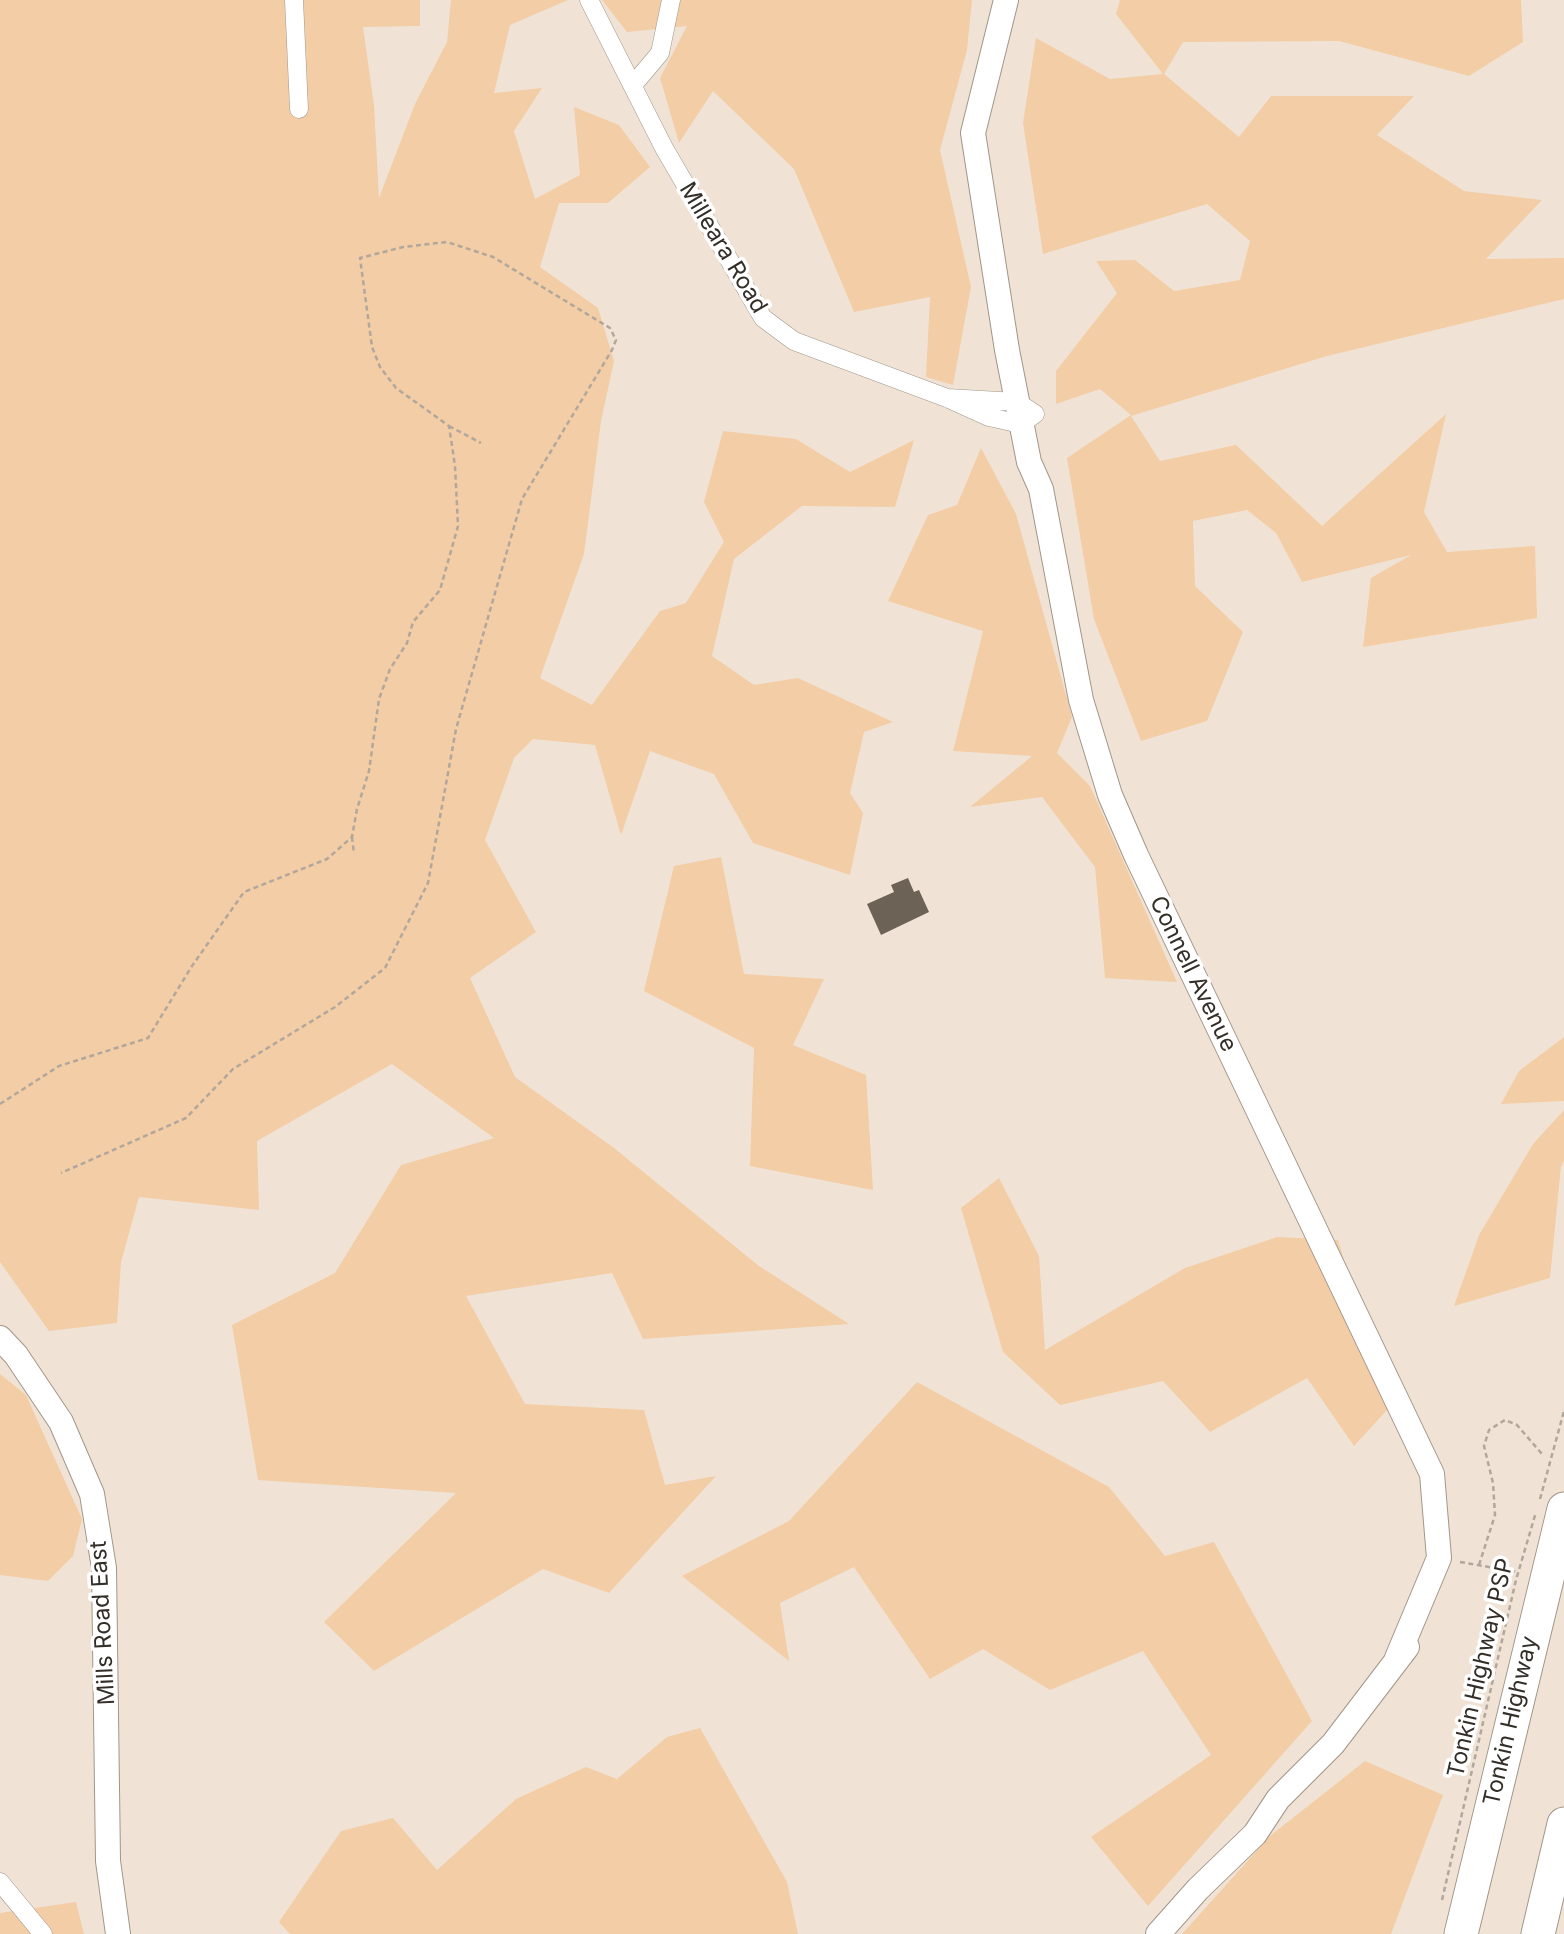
<!DOCTYPE html>
<style>
body{margin:0}
canvas{display:block;background:#f0e3d5}
</style>
<canvas width="1564" height="1934"></canvas>
<script>
const c = document.querySelector('canvas').getContext('2d');
c.lineJoin = 'round';
function fillPath(path, color) {
  c.fillStyle = color;
  c.fill(path, 'evenodd');
}
function shape(rows) {
  const path = new Path2D();
  for (const r of rows) {
    path.moveTo(r[0], r[1]);
    for (let i = 2; i < r.length; i += 2) path.lineTo(r[i], r[i + 1]);
  }
  return path;
}
function stroke(path, color, width, dash) {
  c.strokeStyle = color;
  c.lineWidth = width;
  c.lineCap = dash ? 'butt' : 'round';
  c.setLineDash(dash || []);
  c.stroke(path);
}
function write(font, color, halo, rows, align = 'center') {
  c.font = font + ' Inter,sans-serif';
  c.lineWidth = 7;
  c.setLineDash([]);
  c.textBaseline = 'middle';
  c.strokeStyle = halo;
  c.fillStyle = color;
  for (const [text, x, y, turn = 0] of rows) {
    c.save();
    c.translate(x, y);
    c.rotate((+turn || 0) * Math.PI / 180);
    c.textAlign = isNaN(turn) ? turn : align;
    if (halo) c.strokeText(text, 0, 0);
    c.fillText(text, 0, 0);
    c.restore();
  }
}
fillPath(shape([
 [0,0,420,0,420,26,363,27,374,105,379,198,415,104,447,42,451,0,568,0,510,25,494,93,542,88,514,131,535,199,580,175,574,107,619,125,650,167,608,203,559,203,540,267,598,308,614,361,601,421,584,554,540,678,592,705,660,611,686,603,724,542,704,502,723,431,796,439,850,472,914,440,895,507,802,506,734,559,712,656,754,685,798,678,893,722,864,732,850,793,863,813,850,875,753,843,714,774,650,751,621,835,595,745,533,739,514,758,485,840,536,932,470,978,515,1077,614,1148,759,1266,849,1324,643,1339,612,1273,466,1296,525,1404,644,1410,665,1485,716,1476,609,1593,543,1569,374,1671,324,1622,456,1493,258,1480,232,1325,335,1273,401,1165,494,1138,392,1064,257,1141,259,1210,139,1197,121,1262,117,1323,49,1331,0,1262],
 [602,0,972,0,967,50,940,150,971,287,953,385,926,377,930,297,854,312,794,169,713,91,679,143,660,78,687,26,627,32],
 [1120,0,1521,0,1523,42,1469,76,1339,41,1183,42,1164,74,1239,137,1271,96,1414,96,1377,135,1464,191,1542,200,1486,259,1564,258,1564,299,1327,356,1131,416,1160,461,1236,445,1322,526,1446,414,1424,512,1447,552,1535,546,1537,618,1363,647,1371,578,1411,555,1302,582,1276,533,1247,510,1193,521,1195,586,1243,632,1207,721,1141,741,1094,619,1067,458,1131,415,1100,389,1056,404,1056,371,1117,293,1096,261,1135,260,1174,291,1240,280,1250,241,1207,204,1043,254,1023,123,1036,38,1110,79,1163,74,1116,14],
 [981,448,1016,514,1072,717,1057,753,1090,786,1177,982,1105,978,1095,867,1042,797,970,807,1032,756,953,751,983,631,888,601,928,515,957,505],
 [721,857,744,974,824,979,793,1045,866,1075,873,1190,750,1166,754,1048,644,991,674,866],
 [1564,1037,1564,1101,1501,1104,1519,1071],
 [1564,1110,1564,1161,1561,1166,1550,1278,1454,1306,1479,1235,1533,1144],
 [999,1178,1039,1256,1045,1350,1185,1268,1277,1237,1338,1240,1388,1409,1354,1446,1307,1378,1210,1432,1163,1381,1060,1405,1003,1352,961,1208],
 [0,1374,26,1395,82,1519,73,1556,48,1581,0,1575],
 [917,1382,1109,1487,1165,1556,1214,1542,1312,1721,1148,1906,1091,1837,1211,1755,1143,1651,1050,1690,983,1649,930,1679,854,1567,780,1603,789,1661,682,1576,789,1521],
 [700,1728,787,1882,798,1934,290,1934,279,1922,341,1831,393,1818,437,1870,516,1799,586,1767,617,1779,667,1737],
 [1365,1761,1443,1795,1391,1934,1182,1934,1270,1836],
 [76,1902,84,1934,0,1934,0,1913]
]), '#f3cda5');
fillPath(shape([
 [908,878,914,892,919,890,929,912,881,935,867,904,894,892,891,885]
]), '#6d6256');
const street = shape([
 [294,0,299,109],
 [589,0,664,148,763,318,794,341,947,398,989,417,1021,424,1035,414,1017,402,947,398],
 [633,85,660,53,671,0],
 [0,1882,43,1934]
]);
const secondary = shape([
 [1006,0,973,133,1007,350,1029,462,1041,489,1081,700,1110,795,1136,855,1432,1474,1439,1558,1397,1658],
 [0,1338,16,1355,61,1422,92,1494,104,1568,108,1861,118,1934],
 [1158,1934,1198,1889,1255,1834,1278,1799,1333,1744,1407,1647]
]);
const highway = shape([
 [1461,1934,1564,1509],
 [1538,1934,1564,1824]
]);
stroke(street, '#a29689', 19);
stroke(secondary, '#a29689', 26);
stroke(highway, '#a29689', 35);
stroke(shape([
 [449,426,481,443],
 [352,837,354,854],
 [0,1104,59,1066,148,1038,192,966,244,892,327,859,352,837,357,809,369,771,379,699,390,669,407,643,413,622,440,590,458,526,455,466,449,426,396,388,380,367,372,347,360,258,403,247,447,242,493,257,610,328,616,340,612,350,522,499,456,729,428,883,385,968,335,1007,233,1069,186,1118,61,1173],
 [1540,1499,1564,1411],
 [1460,1562,1518,1572],
 [1479,1565,1495,1515,1493,1483,1484,1446,1489,1430,1505,1420,1517,1425,1542,1454],
 [1442,1900,1516,1580,1536,1512]
]), '#b1a79c', 2.5, [5, 3.5]);
stroke(street, '#fff', 18);
stroke(secondary, '#fff', 24);
stroke(highway, '#fff', 33);
write('23px', '#342e29', '#fff', [
 ["Milleara Road",723,248,59],
 ["Connell Avenue",1193,974,64],
 ["Mills Road East",103,1623,-93],
 ["Tonkin Highway PSP",1481,1668,-77],
 ["Tonkin Highway",1511,1721,-77]
]);
</script>
